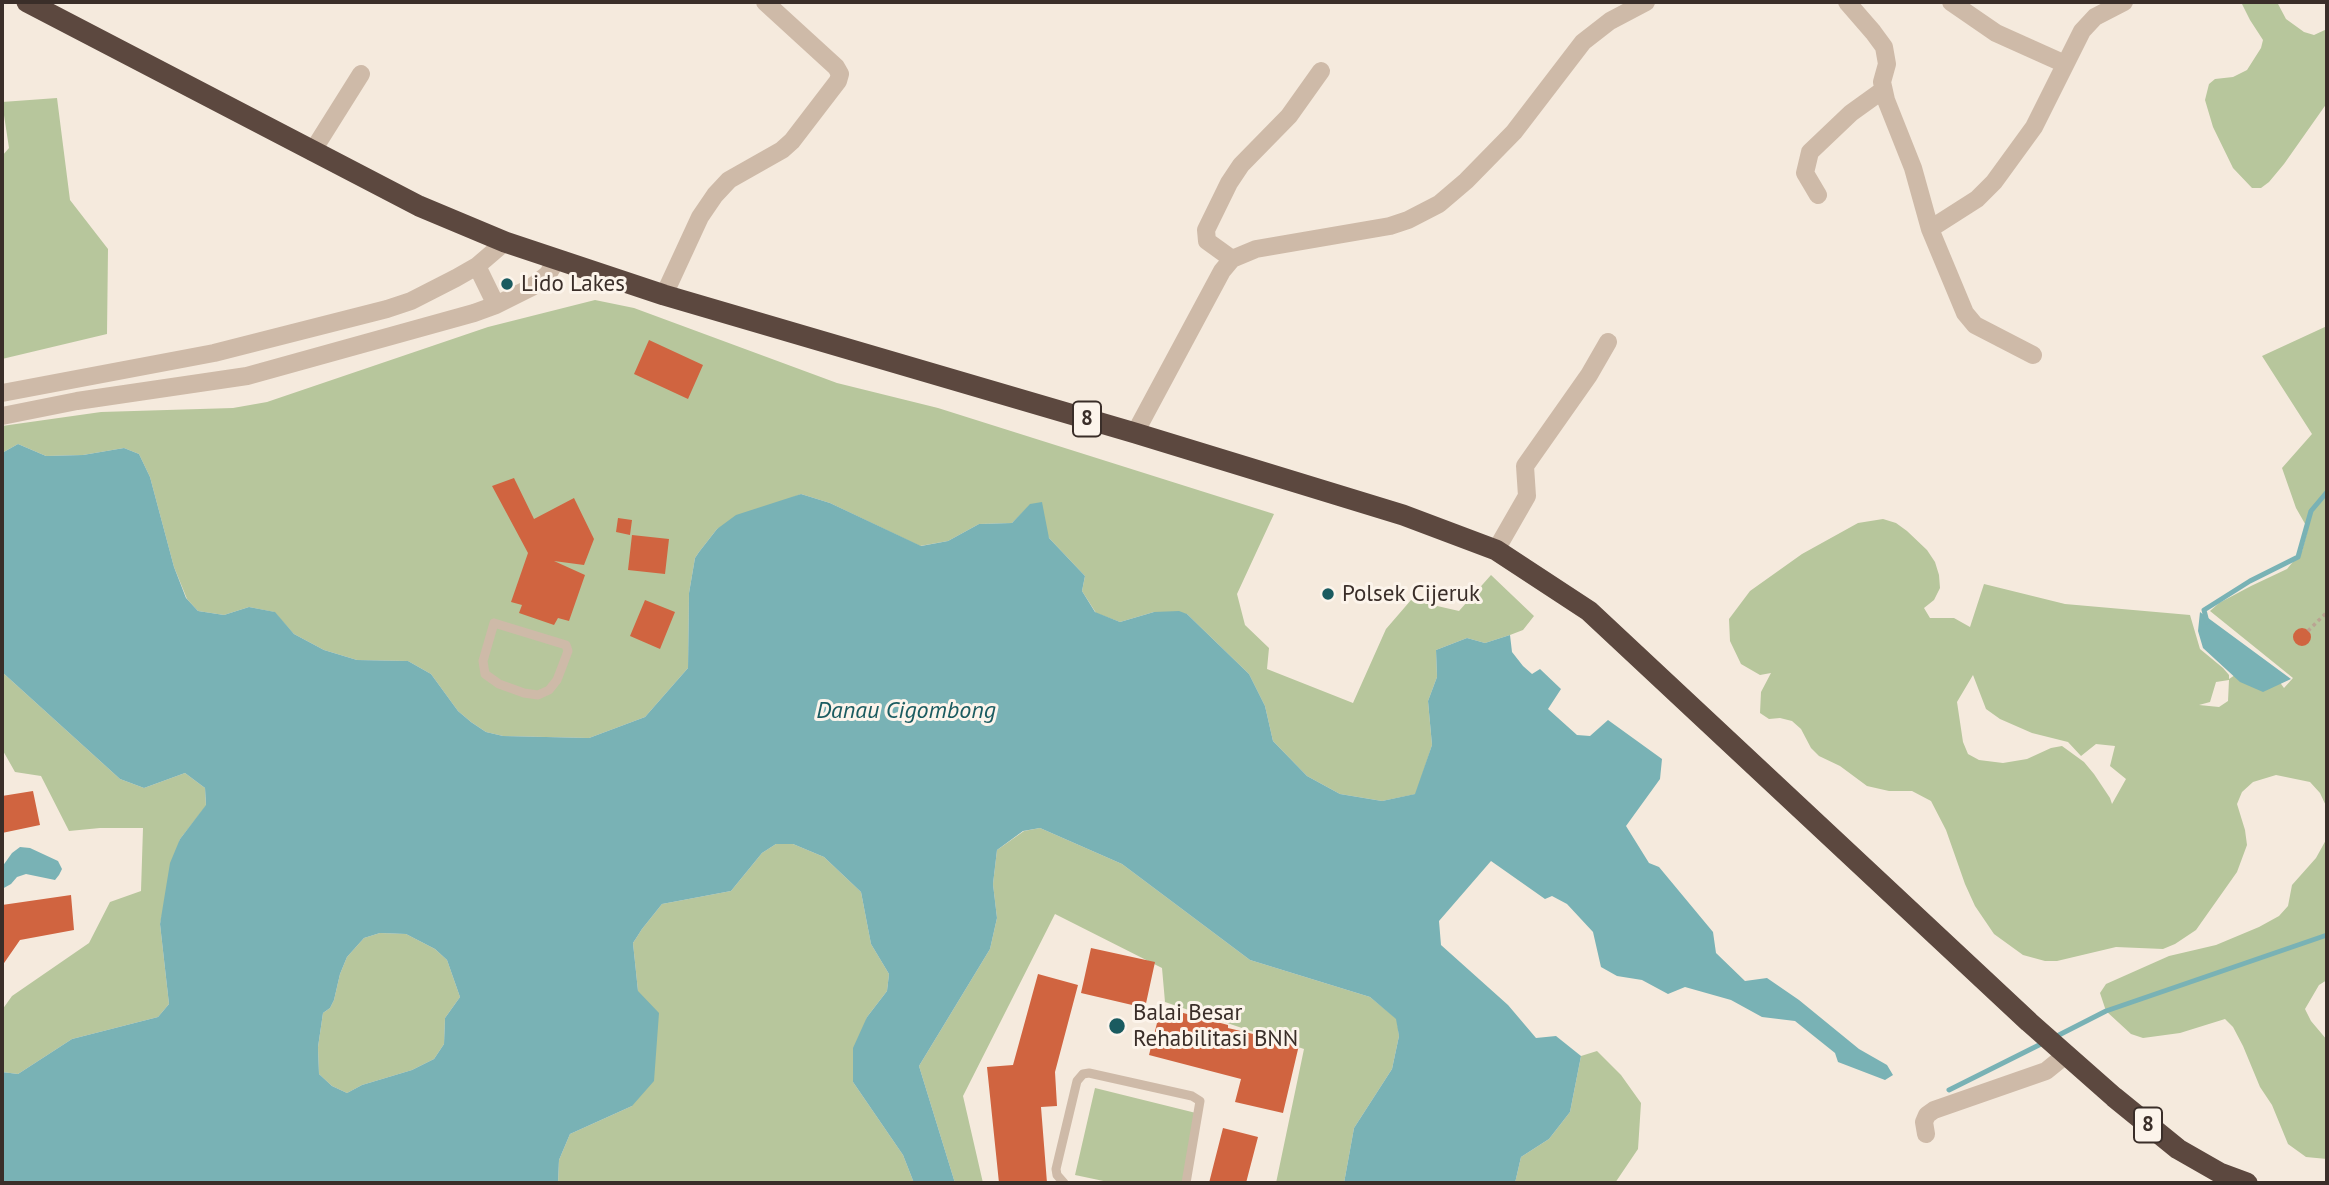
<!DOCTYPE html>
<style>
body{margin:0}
#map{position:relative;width:2329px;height:1185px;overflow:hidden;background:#f5eadd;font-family:"PT Sans",sans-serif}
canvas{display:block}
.frame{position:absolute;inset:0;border:4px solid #3a2e29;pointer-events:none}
</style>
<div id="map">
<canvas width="2329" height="1185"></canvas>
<div class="frame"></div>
</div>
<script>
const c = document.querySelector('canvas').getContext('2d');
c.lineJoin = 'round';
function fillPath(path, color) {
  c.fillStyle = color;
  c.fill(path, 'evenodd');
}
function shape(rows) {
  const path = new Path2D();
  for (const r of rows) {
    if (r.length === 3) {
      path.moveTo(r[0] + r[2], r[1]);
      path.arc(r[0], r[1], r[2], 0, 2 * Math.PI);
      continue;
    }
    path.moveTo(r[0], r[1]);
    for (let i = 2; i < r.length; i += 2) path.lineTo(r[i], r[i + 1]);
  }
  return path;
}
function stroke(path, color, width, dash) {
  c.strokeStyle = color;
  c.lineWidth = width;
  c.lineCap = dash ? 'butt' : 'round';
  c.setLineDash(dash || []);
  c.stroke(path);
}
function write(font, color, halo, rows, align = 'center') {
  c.font = font + ' "PT Sans",sans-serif';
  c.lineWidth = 6;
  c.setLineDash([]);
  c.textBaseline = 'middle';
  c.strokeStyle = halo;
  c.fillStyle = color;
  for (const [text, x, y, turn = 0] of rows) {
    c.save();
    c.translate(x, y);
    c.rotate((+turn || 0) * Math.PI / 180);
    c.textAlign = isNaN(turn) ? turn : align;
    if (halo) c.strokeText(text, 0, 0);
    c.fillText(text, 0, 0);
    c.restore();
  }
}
fillPath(shape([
 [2241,2,2277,2,2286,19,2304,32,2314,35,2327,29,2327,103,2284,164,2269,182,2261,188,2252,188,2233,168,2213,127,2205,100,2209,84,2215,79,2233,77,2247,70,2261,48,2263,40,2250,20],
 [57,98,70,200,108,249,107,334,2,359,2,156,9,148,2,102],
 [595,300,634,308,837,383,938,408,1274,514,1237,594,1245,625,1269,648,1267,669,1353,703,1386,629,1411,600,1459,611,1491,575,1534,616,1523,630,1510,635,1485,643,1467,638,1436,650,1437,677,1428,701,1432,745,1416,794,1382,801,1340,794,1307,776,1273,741,1265,706,1249,674,1187,614,1154,612,1120,622,1096,613,1082,591,1085,576,1049,538,1030,505,1012,523,979,524,948,541,920,546,830,503,801,494,717,529,699,552,695,558,689,593,688,668,645,717,589,738,503,736,486,732,471,722,458,711,431,674,408,661,357,660,324,650,294,634,274,612,249,607,224,615,198,611,187,599,174,567,150,477,139,454,124,448,83,455,46,456,18,444,2,453,2,426,101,412,233,408,267,402,488,327],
 [2327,326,2327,808,2320,793,2310,782,2276,775,2253,782,2242,792,2237,804,2245,830,2247,845,2237,872,2196,930,2175,944,2163,949,2116,947,2057,961,2045,961,2023,955,1994,934,1975,906,1965,884,1946,830,1931,801,1912,791,1889,791,1867,786,1840,766,1819,756,1811,748,1801,729,1792,721,1780,718,1769,719,1760,713,1761,692,1771,673,1760,675,1741,664,1730,641,1729,619,1750,591,1802,554,1858,523,1883,519,1896,523,1907,531,1927,550,1935,562,1939,575,1940,588,1934,600,1924,608,1930,618,1954,618,1970,627,1984,584,2065,604,2190,615,2200,649,2223,668,2229,675,2229,679,2241,671,2276,677,2284,688,2293,678,2210,611,2219,603,2251,586,2287,569,2302,551,2308,529,2296,508,2282,468,2312,434,2262,356],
 [1973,675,1986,709,2000,719,2032,733,2068,742,2081,756,2096,744,2115,746,2110,766,2126,779,2112,804,2110,798,2094,774,2084,762,2062,746,2051,748,2027,759,2003,763,1979,760,1968,754,1963,742,1957,702],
 [2229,680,2228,701,2219,707,2199,705,2210,702,2216,682],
 [2,672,120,779,144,788,185,773,205,788,206,806,180,839,160,924,169,1004,158,1017,72,1039,18,1074,2,1072,2,1010,12,996,89,943,110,902,141,891,143,828,100,828,69,831,41,776,15,772,2,749],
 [1040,828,1122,864,1250,960,1370,997,1397,1019,1399,1036,1392,1069,1354,1128,1344,1183,1276,1183,1304,1049,1165,1002,1162,968,1055,914,963,1096,983,1183,955,1183,919,1066,990,949,997,918,993,884,997,850,1024,831],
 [2327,838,2327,980,2319,985,2305,1009,2311,1021,2327,1040,2327,1159,2306,1157,2288,1144,2272,1105,2260,1087,2243,1046,2233,1027,2225,1019,2180,1033,2143,1038,2131,1034,2106,1011,2100,993,2106,984,2169,956,2216,945,2259,927,2279,916,2288,906,2292,885,2316,858],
 [776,844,793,844,824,857,861,892,871,944,889,974,887,991,867,1017,853,1082,903,1155,914,1183,558,1183,559,1160,570,1134,632,1106,638,991,633,943,642,929,662,904,731,891,762,853],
 [380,933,406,934,435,949,447,960,460,997,445,1018,444,1044,434,1059,412,1070,362,1085,347,1093,332,1086,319,1074,318,1047,323,1013,330,1008,334,1000,340,974,347,957,364,938],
 [1597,1051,1621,1075,1641,1103,1638,1149,1615,1183,1515,1183,1521,1157,1549,1139,1570,1112,1581,1056],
 [1095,1088,1200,1114,1185,1183,1113,1183,1075,1175]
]), '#b7c69c');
fillPath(shape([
 [18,444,46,456,83,455,124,448,139,454,150,477,174,567,186,598,198,611,224,615,249,607,275,612,294,634,324,650,357,660,408,661,431,674,458,711,471,722,486,732,503,736,589,738,645,717,688,668,689,593,695,558,699,552,717,529,736,515,801,494,830,503,921,546,948,541,979,524,1012,523,1030,504,1042,502,1049,538,1085,576,1082,591,1095,612,1120,622,1154,612,1179,611,1187,614,1249,674,1265,706,1273,741,1307,776,1340,794,1382,801,1415,794,1432,745,1428,701,1437,677,1436,650,1467,638,1485,643,1510,635,1512,652,1523,666,1532,674,1540,669,1561,689,1548,709,1577,735,1590,736,1608,720,1662,759,1660,779,1626,826,1649,863,1659,867,1713,932,1716,953,1745,981,1767,978,1799,1000,1859,1049,1887,1065,1893,1075,1885,1080,1838,1062,1835,1053,1795,1021,1762,1017,1731,1000,1685,987,1668,994,1642,980,1617,976,1601,967,1593,932,1567,904,1552,896,1545,899,1491,861,1439,921,1441,945,1508,1005,1536,1038,1556,1036,1581,1056,1570,1112,1549,1139,1521,1157,1515,1183,1344,1183,1354,1128,1392,1069,1399,1036,1396,1019,1370,997,1250,960,1122,864,1040,828,1023,831,997,850,993,884,997,918,990,949,919,1066,955,1183,914,1183,903,1155,853,1082,853,1048,867,1017,887,991,889,974,871,944,861,892,824,857,793,844,776,844,762,853,731,891,662,904,642,929,633,943,638,991,659,1013,654,1081,632,1106,570,1134,559,1160,558,1183,2,1183,2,1072,18,1074,72,1039,158,1017,169,1004,160,924,170,863,180,839,206,805,205,788,185,773,144,788,120,779,2,672,2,453],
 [380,933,406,934,435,949,447,960,460,997,445,1018,444,1044,434,1059,412,1070,362,1085,347,1093,332,1086,319,1074,318,1047,323,1013,330,1008,334,1000,340,974,347,957,364,938],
 [2200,612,2291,679,2263,692,2240,682,2203,648,2198,631],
 [20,847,30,848,58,861,62,869,59,875,55,880,26,874,17,877,11,884,2,889,2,867,12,853]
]), '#79b2b5');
stroke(shape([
 [2207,622,2204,610,2250,581,2298,557,2311,511,2327,492],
 [2055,1037,2106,1011,2327,935],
 [1949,1090,2043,1043]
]), '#79b2b5', 5);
fillPath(shape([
 [649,340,703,365,688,399,634,374],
 [514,478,534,519,574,498,594,539,584,565,554,561,585,575,569,621,558,618,554,625,519,613,522,605,511,602,528,553,492,486],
 [618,518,632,520,630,535,616,532],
 [632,535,669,539,665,574,628,570],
 [645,600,675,612,660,649,630,636],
 [2302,637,9],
 [33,791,40,825,2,833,2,796],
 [71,895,74,930,20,940,2,966,2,905],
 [1091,948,1155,962,1145,1008,1081,993],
 [1038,974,1078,985,1055,1072,1057,1106,1041,1107,1047,1183,999,1183,987,1067,1013,1065],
 [1161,1007,1228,1025,1228,1028,1299,1045,1283,1113,1235,1102,1241,1079,1149,1055],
 [1223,1128,1258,1137,1246,1183,1209,1183]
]), '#d06440');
stroke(shape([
 [2308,631,2327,612]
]), '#baa492', 3.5, [3.5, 3.5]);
stroke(shape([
 [494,623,566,645,568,651,562,667,557,680,549,690,538,695,524,693,499,684,485,674,483,661,494,623],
 [1064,1183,1057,1175,1056,1169,1077,1081,1083,1074,1089,1073,1192,1096,1200,1101,1186,1183]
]), '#cebaa8', 9);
stroke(shape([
 [1847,2,1873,32,1884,47,1887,64,1882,82,1886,100,1913,168,1930,229,1965,313,1975,325,2033,355],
 [1951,2,1996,33,2065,64],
 [312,152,361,74],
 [1818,195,1805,173,1810,152,1851,113,1883,90],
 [1930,229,1977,199,1994,182,2034,127,2082,31,2095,17,2124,2],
 [1232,259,1207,241,1206,230,1229,183,1241,165,1289,116,1321,71],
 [477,266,496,305],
 [664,295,700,217,715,195,729,180,782,150,792,141,838,81,840,74,836,67,765,2],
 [2,393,214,353,387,309,411,301,456,278,477,266,505,242],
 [2,416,77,401,247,376,474,313,496,305,532,287,548,274,557,259],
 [1135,433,1222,271,1232,259,1256,249,1390,226,1408,220,1439,204,1466,181,1514,132,1583,42,1610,21,1646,2],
 [1496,550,1527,496,1525,466,1589,375,1608,342],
 [1926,1134,1924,1122,1927,1115,1934,1110,2046,1071,2067,1054]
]), '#cebaa8', 18);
stroke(shape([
 [27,2,419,206,505,242,664,295,1135,433,1403,515,1496,550,1589,611,2029,1022,2114,1097,2178,1149,2220,1173,2247,1183]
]), '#5c483f', 21);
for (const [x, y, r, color] of [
 [507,284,7,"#1a5b60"],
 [1328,594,7,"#1a5b60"],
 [1117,1026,9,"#1a5b60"]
]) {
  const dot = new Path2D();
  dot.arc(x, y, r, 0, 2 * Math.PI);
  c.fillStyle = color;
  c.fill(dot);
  stroke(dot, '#fcf4eb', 2.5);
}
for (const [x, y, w] of [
 [1087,419,28],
 [2148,1125,28]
]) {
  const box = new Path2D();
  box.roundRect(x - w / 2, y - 17.5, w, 35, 5);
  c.fillStyle = '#fcf4eb';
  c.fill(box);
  stroke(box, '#3a2e29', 2);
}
write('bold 21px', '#3a2e29', null, [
 ["8",1087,419],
 ["8",2148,1125]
]);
write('23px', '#3a2e29', '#fcf4eb', [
 ["Lido Lakes",521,284],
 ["Polsek Cijeruk",1342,594],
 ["Balai Besar",1133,1013],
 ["Rehabilitasi BNN",1133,1039]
], 'left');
write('italic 24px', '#1a5b60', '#fcf4eb', [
 ["Danau Cigombong",906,711]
]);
</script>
